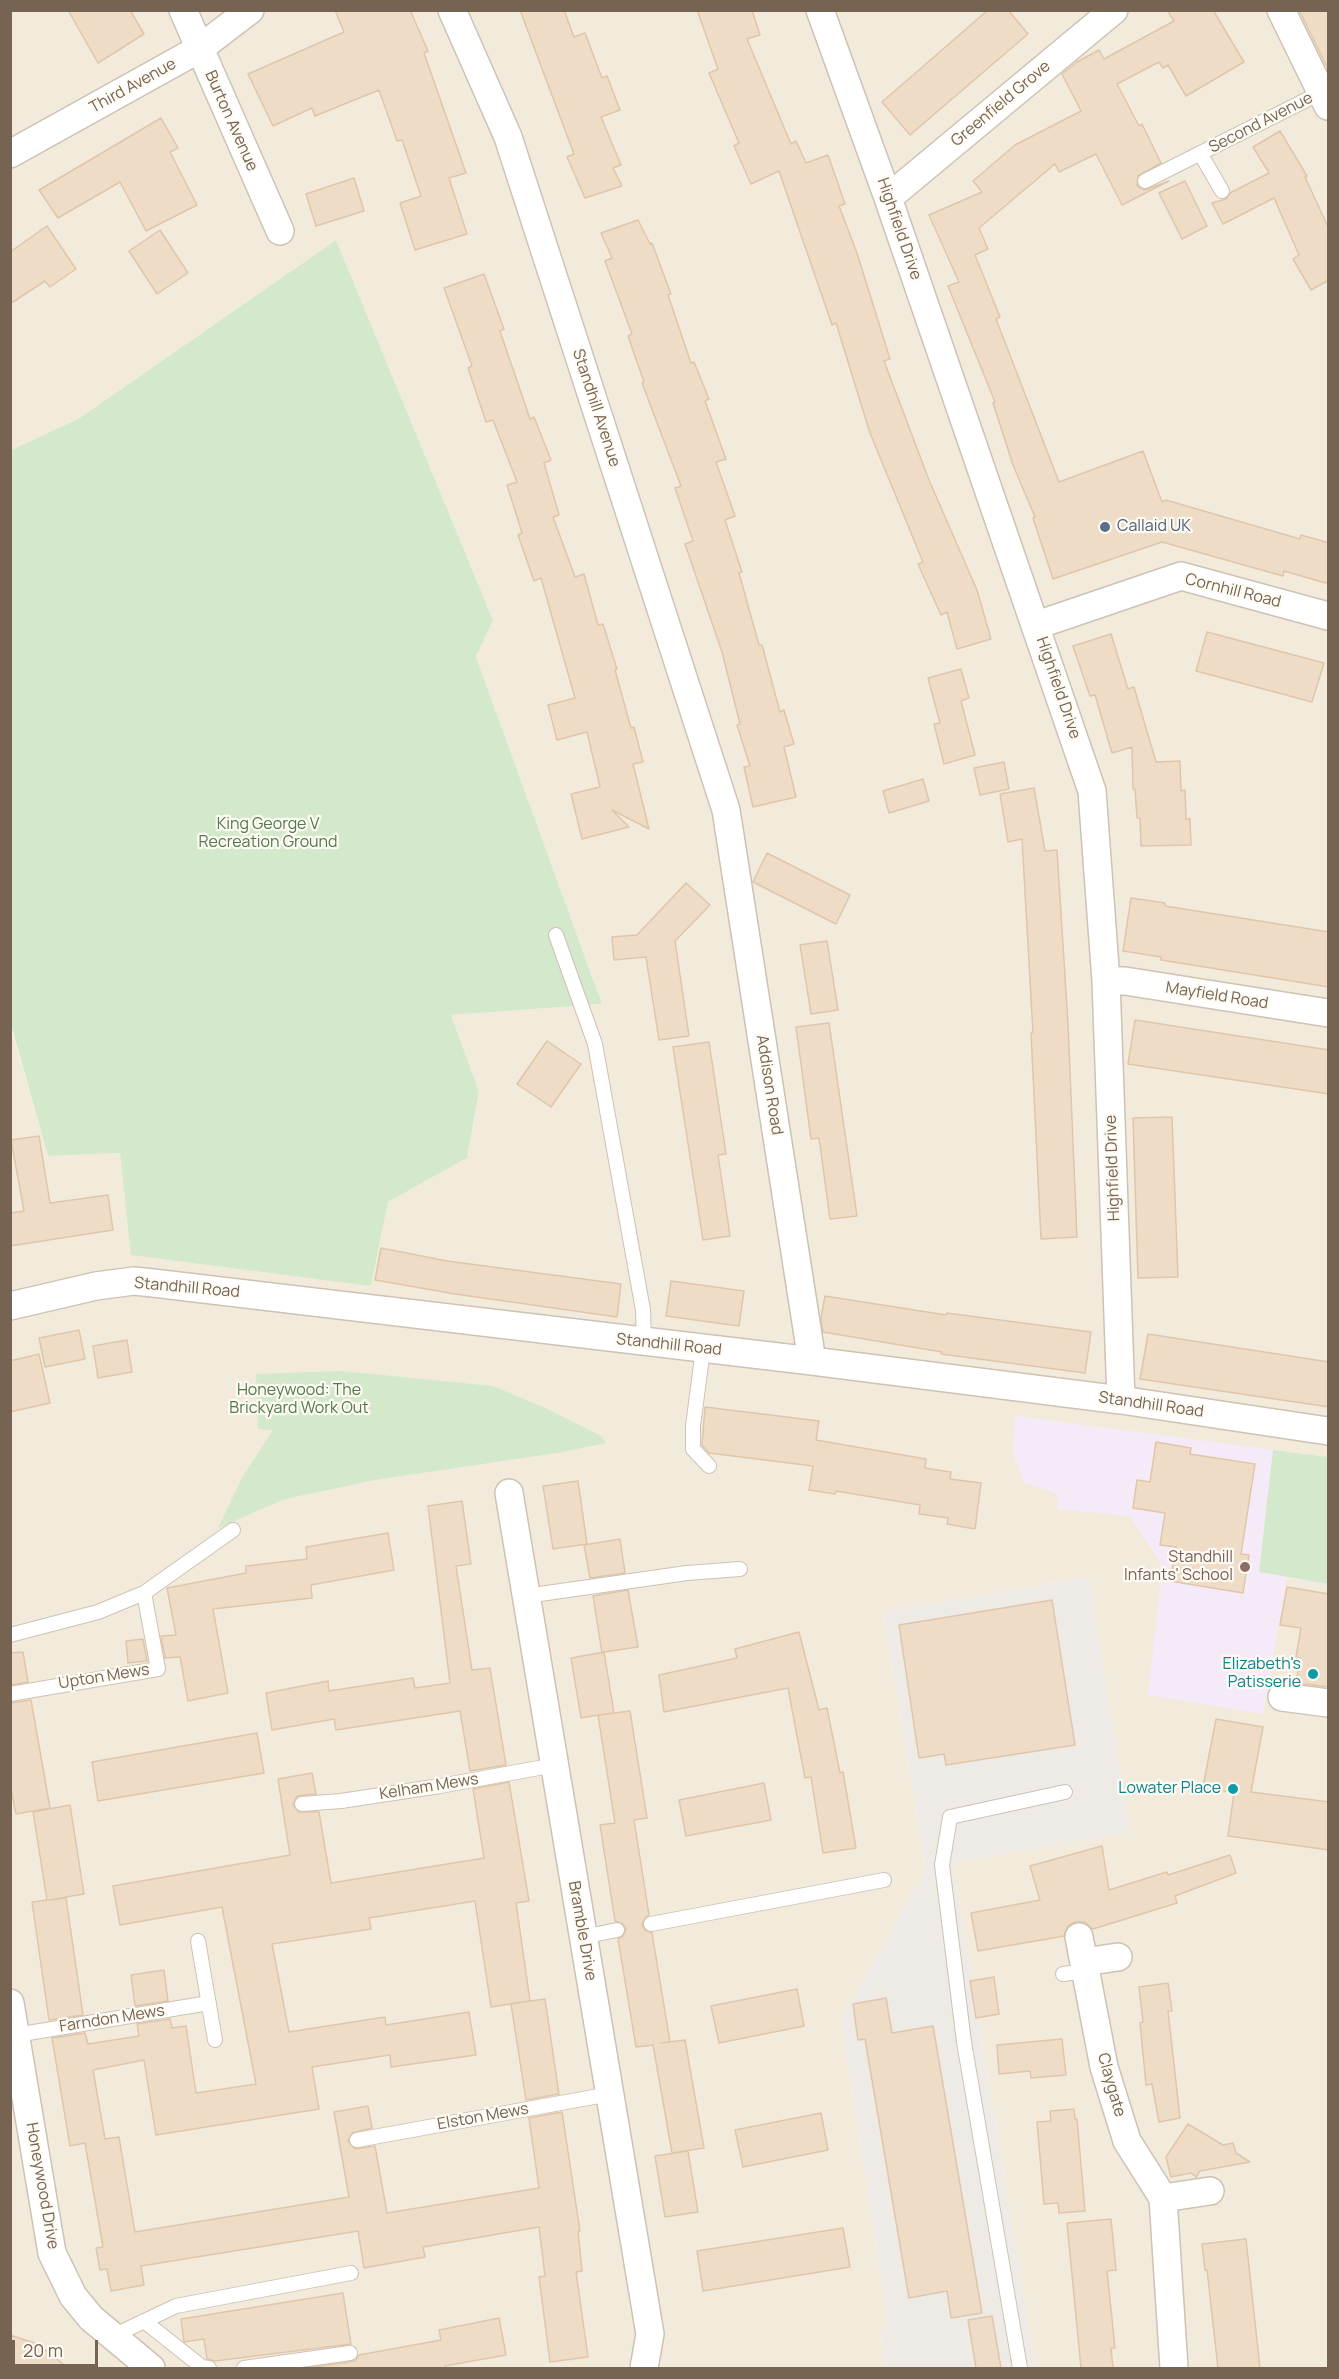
<!DOCTYPE html>
<style>
body{margin:0}
#map{position:relative;width:1339px;height:2379px;overflow:hidden;background:#fbf8ee;font-family:Manrope,sans-serif}
canvas{display:block}
.frame{position:absolute;inset:0;border:12px solid #766351;pointer-events:none}
.scale{position:absolute;left:12px;top:2340px;width:86px;height:27px;box-sizing:border-box;border:3px solid #766351;border-top:0;padding-left:8px;font-size:18px;line-height:21px;white-space:nowrap;color:#766351;-webkit-text-stroke:4px #fefbf4;paint-order:stroke}
</style>
<div id="map">
<canvas width="1339" height="2379"></canvas>
<div class="frame"></div>
<div class="scale">20 m</div>
</div>
<script>
const c = document.querySelector('canvas').getContext('2d');
c.lineJoin = 'round';
function fillPath(path, color) {
  c.fillStyle = color;
  c.fill(path, 'evenodd');
}
function shape(rows) {
  const path = new Path2D();
  for (const r of rows) {
    path.moveTo(r[0], r[1]);
    for (let i = 2; i < r.length; i += 2) path.lineTo(r[i], r[i + 1]);
  }
  return path;
}
function stroke(path, color, width, dash) {
  c.strokeStyle = color;
  c.lineWidth = width;
  c.lineCap = dash ? 'butt' : 'round';
  c.setLineDash(dash || []);
  c.stroke(path);
}
function write(font, color, halo, rows, align = 'center') {
  c.font = font + ' Manrope,sans-serif';
  c.lineWidth = 4.5;
  c.setLineDash([]);
  c.textBaseline = 'middle';
  c.strokeStyle = halo;
  c.fillStyle = color;
  for (const [text, x, y, turn = 0] of rows) {
    c.save();
    c.translate(x, y);
    c.rotate((+turn || 0) * Math.PI / 180);
    c.textAlign = isNaN(turn) ? turn : align;
    if (halo) c.strokeText(text, 0, 0);
    c.fillText(text, 0, 0);
    c.restore();
  }
}
fillPath(shape([
 [11,11,1328,11,1328,2368,1036,2368,953,1862,1130,1832,1088,1577,883,1612,926,1870,841,2019,889,2329,880,2331,885,2368,11,2368,10,1025,48,1156,120,1153,371,1286,388,1202,467,1158,479,1091,451,1015,602,1004,476,657,493,620,336,240,78,419,11,450]
]), '#f2ebdc');
fillPath(shape([
 [1089,1577,1130,1832,953,1862,1036,2368,885,2368,880,2331,889,2329,841,2019,926,1870,883,1612]
]), '#eeeae5');
fillPath(shape([
 [1015,1416,1328,1457,1328,1584,1287,1578,1263,1714,1148,1695,1162,1572,1159,1561,1130,1516,1057,1509,1057,1494,1024,1482,1013,1454]
]), '#f5eaf8');
fillPath(shape([
 [336,240,493,620,476,657,602,1004,451,1015,479,1091,467,1158,388,1202,371,1286,131,1255,120,1153,48,1156,11,1025,11,450,78,419],
 [341,1371,493,1386,543,1407,601,1436,606,1443,557,1453,375,1480,285,1499,218,1528,243,1476,273,1430,258,1429,256,1374],
 [1273,1450,1328,1457,1328,1584,1259,1572]
]), '#d4e9cc');
const building = shape([
 [68,10,130,10,144,34,98,63,68,10],
 [335,10,410,10,428,51,424,53,466,173,449,178,467,234,415,250,400,203,421,196,402,140,397,141,379,90,315,116,312,108,273,126,248,74,344,32,335,10],
 [520,10,564,10,574,37,585,33,602,78,607,76,620,110,601,117,621,165,613,168,622,186,585,198,567,157,574,154,520,10],
 [697,10,752,10,760,35,747,39,791,144,796,141,806,163,828,155,845,204,839,206,857,253,890,359,884,361,929,480,977,590,991,639,957,649,947,612,941,615,918,564,923,562,870,433,836,323,832,325,779,171,751,184,734,146,739,143,709,73,718,69,697,10],
 [988,10,1008,10,1028,34,910,135,882,102,988,10],
 [1167,10,1213,10,1244,62,1186,96,1168,65,1163,68,1159,62,1117,84,1139,126,1142,124,1161,163,1138,176,1137,186,1145,190,1169,181,1122,205,1096,154,1059,172,1055,164,979,228,988,249,975,255,1000,317,996,319,1059,482,1143,451,1162,502,1166,500,1300,539,1301,535,1329,543,1329,584,1284,571,1283,576,1162,542,1053,579,1033,518,1035,517,1013,465,993,403,995,402,948,286,959,282,929,215,982,192,973,181,1015,145,1081,111,1062,74,1077,62,1099,50,1104,59,1174,21,1167,10],
 [1299,10,1329,10,1329,71,1299,10],
 [161,118,178,148,170,152,197,205,146,231,120,182,58,218,39,190,161,118],
 [1280,131,1307,176,1305,177,1329,229,1329,280,1311,290,1293,259,1299,255,1274,198,1223,224,1212,203,1226,199,1230,193,1269,173,1253,147,1280,131],
 [354,178,364,211,316,226,306,194,354,178],
 [1185,181,1207,226,1182,239,1159,193,1185,181],
 [638,220,650,244,652,243,671,294,668,295,691,363,694,362,709,399,705,401,726,459,716,462,735,516,725,520,742,572,739,573,759,645,762,645,780,712,784,710,794,744,784,747,796,797,753,807,744,767,750,766,737,725,740,724,722,652,685,544,693,541,675,488,681,486,642,383,644,382,628,336,632,334,605,261,612,258,601,233,638,220],
 [47,226,76,269,50,287,45,281,10,304,10,252,47,226],
 [160,230,188,273,157,294,129,251,160,230],
 [484,274,504,329,500,331,530,419,534,417,551,460,544,463,559,515,553,517,575,577,584,574,598,625,603,624,617,669,615,670,631,728,634,727,643,762,633,764,649,829,612,810,629,827,582,839,571,794,600,787,587,732,557,740,548,705,575,698,541,578,534,581,518,535,522,533,507,485,517,482,493,420,486,422,468,368,472,366,444,288,484,274],
 [1207,632,1324,663,1312,702,1196,671,1207,632],
 [1111,634,1128,689,1134,687,1156,762,1180,761,1181,791,1185,790,1186,819,1190,819,1191,845,1141,846,1140,818,1137,818,1135,789,1133,789,1132,747,1112,753,1095,695,1090,696,1073,646,1111,634],
 [961,669,969,698,961,701,975,755,944,764,934,724,940,723,928,678,961,669],
 [1004,762,1009,789,980,795,974,768,1004,762],
 [923,779,929,801,889,813,883,791,923,779],
 [1034,788,1045,851,1057,850,1068,1024,1077,1237,1041,1239,1031,1033,1033,1033,1022,839,1008,842,1000,794,1034,788],
 [767,853,850,895,836,924,753,882,767,853],
 [686,883,710,905,675,941,689,1036,659,1040,646,957,614,960,612,937,637,935,686,883],
 [1131,898,1165,903,1165,906,1329,932,1329,987,1161,960,1161,957,1123,951,1131,898],
 [827,941,838,1010,811,1014,800,945,827,941],
 [1135,1020,1329,1050,1329,1094,1128,1064,1135,1020],
 [829,1023,857,1216,830,1219,819,1138,811,1139,796,1027,829,1023],
 [547,1041,581,1064,551,1107,517,1084,547,1041],
 [709,1042,726,1154,718,1155,730,1236,703,1240,673,1047,709,1042],
 [1172,1117,1178,1277,1138,1278,1133,1118,1172,1117],
 [39,1136,50,1203,108,1195,113,1230,10,1246,10,1213,24,1211,11,1140,39,1136],
 [381,1248,447,1261,621,1284,617,1317,455,1294,375,1280,381,1248],
 [671,1281,744,1291,739,1326,666,1316,671,1281],
 [825,1296,946,1315,947,1313,1091,1332,1085,1373,941,1354,942,1352,823,1332,821,1318,825,1296],
 [79,1330,85,1359,45,1367,39,1338,79,1330],
 [1148,1334,1329,1362,1329,1407,1140,1379,1148,1334],
 [127,1340,132,1372,98,1378,93,1346,127,1340],
 [39,1354,50,1403,10,1412,10,1361,39,1354],
 [705,1407,819,1421,816,1440,926,1459,925,1468,951,1472,950,1479,981,1483,975,1529,947,1524,948,1518,919,1514,920,1505,836,1491,835,1494,809,1490,813,1466,709,1453,702,1445,705,1407],
 [1156,1442,1191,1448,1190,1454,1255,1464,1241,1554,1249,1555,1243,1593,1170,1581,1176,1547,1160,1545,1165,1513,1133,1508,1137,1480,1150,1482,1156,1442],
 [578,1481,587,1544,553,1549,543,1486,578,1481],
 [462,1501,471,1564,456,1566,472,1670,490,1668,506,1765,470,1771,460,1711,336,1730,334,1719,272,1730,266,1693,328,1681,329,1691,413,1678,415,1688,450,1683,428,1506,462,1501],
 [388,1533,394,1570,311,1585,312,1598,213,1609,228,1693,188,1701,180,1657,165,1658,161,1636,176,1635,167,1588,246,1573,246,1566,307,1559,306,1547,388,1533],
 [620,1539,625,1573,590,1578,584,1545,620,1539],
 [1287,1587,1329,1594,1329,1687,1296,1683,1300,1658,1296,1657,1301,1628,1280,1625,1287,1587],
 [628,1590,638,1647,604,1652,614,1713,599,1715,630,1711,647,1818,634,1820,649,1915,645,1918,642,1925,645,1930,652,1933,670,2042,661,2043,685,2040,704,2148,672,2153,653,2045,636,2047,618,1939,623,1936,626,1929,623,1924,615,1921,600,1825,615,1823,598,1715,581,1718,571,1658,604,1652,602,1653,593,1596,628,1590],
 [1052,1600,1075,1745,946,1765,944,1754,919,1758,899,1625,1052,1600],
 [799,1632,819,1710,827,1708,840,1773,843,1772,856,1848,823,1853,811,1777,805,1778,788,1688,664,1712,659,1675,737,1658,735,1649,799,1632],
 [143,1639,147,1661,128,1663,126,1641,143,1639],
 [23,1652,28,1682,10,1685,10,1653,23,1652],
 [31,1700,50,1808,16,1814,10,1784,10,1703,31,1700],
 [1216,1719,1263,1727,1251,1792,1329,1802,1329,1850,1228,1836,1234,1793,1203,1787,1216,1719],
 [257,1733,264,1773,98,1801,92,1762,257,1733],
 [312,1773,316,1794,297,1796,293,1805,299,1812,319,1812,331,1883,484,1858,473,1789,509,1782,529,1901,516,1903,530,2001,545,1999,559,2094,526,2100,511,2004,529,2001,491,2007,475,1901,369,1918,371,1929,272,1944,289,2032,385,2017,386,2025,469,2012,476,2055,391,2067,390,2055,312,2067,319,2109,156,2135,144,2060,93,2070,105,2139,119,2137,135,2232,349,2197,334,2112,368,2106,372,2128,352,2133,348,2141,355,2149,375,2146,387,2213,539,2188,529,2118,562,2112,580,2231,578,2231,582,2271,576,2272,588,2357,550,2362,539,2277,545,2276,539,2227,423,2247,425,2257,364,2268,358,2231,141,2266,144,2285,111,2291,107,2269,100,2270,96,2248,103,2247,85,2143,70,2146,52,2038,85,2033,88,2044,139,2036,137,2024,170,2019,172,2028,186,2026,196,2093,256,2084,222,1907,120,1925,113,1886,290,1855,278,1779,312,1773],
 [764,1783,771,1820,686,1836,679,1800,764,1783],
 [70,1805,84,1894,49,1900,66,1898,83,2015,49,2020,32,1902,47,1900,33,1812,70,1805],
 [1102,1846,1109,1890,1167,1872,1168,1875,1230,1855,1236,1873,1175,1896,1177,1903,1103,1926,1092,1929,1085,1922,1075,1922,1068,1926,1064,1936,978,1951,971,1913,1040,1900,1030,1866,1102,1846],
 [164,1970,168,2001,135,2006,131,1975,164,1970],
 [994,1977,999,2014,976,2018,970,1981,994,1977],
 [1168,1983,1172,2011,1168,2011,1180,2118,1159,2122,1152,2084,1146,2085,1140,2023,1143,2022,1139,1987,1168,1983],
 [797,1989,804,2026,719,2043,711,2006,797,1989],
 [886,1998,892,2033,933,2026,982,2313,951,2318,947,2291,909,2298,865,2039,858,2040,853,2004,886,1998],
 [1062,2039,1066,2075,1031,2078,1030,2071,999,2074,997,2045,1062,2039],
 [1074,2109,1075,2119,1077,2119,1085,2211,1059,2213,1058,2203,1044,2204,1037,2122,1051,2121,1050,2111,1074,2109],
 [821,2113,828,2150,743,2167,735,2130,821,2113],
 [1188,2124,1223,2145,1233,2143,1236,2153,1250,2162,1200,2171,1196,2177,1191,2173,1171,2177,1166,2157,1188,2124],
 [688,2151,698,2212,665,2217,655,2156,688,2151],
 [1111,2219,1116,2270,1107,2271,1115,2348,1111,2348,1113,2368,1081,2368,1067,2223,1111,2219],
 [843,2228,850,2267,703,2291,697,2251,843,2228],
 [1246,2239,1260,2368,1218,2368,1207,2270,1205,2270,1202,2244,1246,2239],
 [343,2293,351,2344,215,2361,207,2359,204,2339,184,2342,181,2319,343,2293],
 [992,2316,1001,2368,976,2368,968,2320,992,2316],
 [499,2318,506,2355,445,2366,445,2368,305,2368,351,2362,356,2360,359,2355,441,2340,439,2330,499,2318],
 [10,2335,38,2344,68,2368,10,2368,10,2335]
]);
fillPath(building, '#eedcc7');
stroke(building, '#e0c6a9', 1.5);
const service = shape([
 [1200,153,1222,191],
 [1145,181,1322,92],
 [556,935,595,1044,643,1310,644,1342],
 [703,1349,693,1426,693,1449,709,1466],
 [526,1596,687,1573,740,1569],
 [10,1635,98,1612,144,1593,233,1530],
 [10,1694,158,1669,144,1593],
 [302,1804,341,1801,440,1786,555,1765],
 [651,1924,884,1880],
 [583,1937,617,1930],
 [198,1941,215,2040],
 [1063,1974,1086,1971],
 [16,2035,209,2003],
 [357,2140,610,2094],
 [144,2321,202,2367,209,2368],
 [113,2336,176,2306,351,2273],
 [244,2368,350,2353],
 [1020,2368,964,2042,942,1865,950,1817,1065,1792]
]);
const minor = shape([
 [183,10,280,231],
 [452,10,508,137,726,810,812,1361],
 [820,10,888,198,1092,791,1106,981,1121,1400],
 [1281,10,1328,106],
 [10,154,199,49,250,10],
 [888,198,1114,10],
 [1037,625,1181,576,1328,616],
 [1106,981,1125,981,1328,1013],
 [10,1306,96,1286,134,1281,153,1283,812,1361,1121,1400,1328,1431],
 [509,1493,650,2334,644,2368],
 [1282,1697,1328,1703],
 [1079,1937,1104,2067,1127,2141,1163,2198,1174,2368],
 [1084,1962,1118,1957],
 [10,2003,52,2253,73,2296,91,2318,151,2368],
 [1163,2198,1210,2191]
]);
stroke(service, '#cdc2b3', 16);
stroke(minor, '#cdc2b3', 30);
stroke(service, '#fff', 14);
stroke(minor, '#fff', 27);
for (const [x, y, r, color] of [
 [1105,527,6,"#5c6f8a"],
 [1245,1567,6,"#8d6e63"],
 [1313,1674,6,"#0f9aa8"],
 [1233,1789,6,"#0f9aa8"]
]) {
  const dot = new Path2D();
  dot.arc(x, y, r, 0, 2 * Math.PI);
  c.fillStyle = color;
  c.fill(dot);
  stroke(dot, '#fefbf4', 2);
}
write('16px', '#766351', '#fefbf4', [
 ["Third Avenue",133,86,-29],
 ["Greenfield Grove",1001,104,-40],
 ["Burton Avenue",231,121,66],
 ["Second Avenue",1261,123,-27],
 ["Highfield Drive",899,229,71],
 ["Standhill Avenue",596,408,72],
 ["Cornhill Road",1233,591,14],
 ["Highfield Drive",1058,688,71],
 ["Mayfield Road",1217,996,9],
 ["Addison Road",769,1085,81],
 ["Highfield Drive",1113,1168,-92],
 ["Standhill Road",187,1288,5],
 ["Standhill Road",669,1345,6],
 ["Standhill Road",1151,1405,8],
 ["Upton Mews",104,1677,-9],
 ["Kelham Mews",429,1787,-9],
 ["Bramble Drive",582,1931,80],
 ["Farndon Mews",112,2019,-9],
 ["Claygate",1111,2085,74],
 ["Elston Mews",483,2117,-10],
 ["Honeywood Drive",42,2186,80]
]);
write('16px', '#4e5e75', '#fefbf4', [
 ["Callaid UK",1117,527]
], 'left');
write('16px', '#527a4a', '#fefbf4', [
 ["King George V",268,825],
 ["Recreation Ground",268,843],
 ["Honeywood: The",299,1391],
 ["Brickyard Work Out",299,1409]
]);
write('16px', '#785e54', '#fefbf4', [
 ["Standhill",1233,1558],
 ["Infants' School",1233,1576]
], 'right');
write('16px', '#0d838f', '#fefbf4', [
 ["Elizabeth's",1301,1665],
 ["Patisserie",1301,1683],
 ["Lowater Place",1221,1789]
], 'right');
</script>
